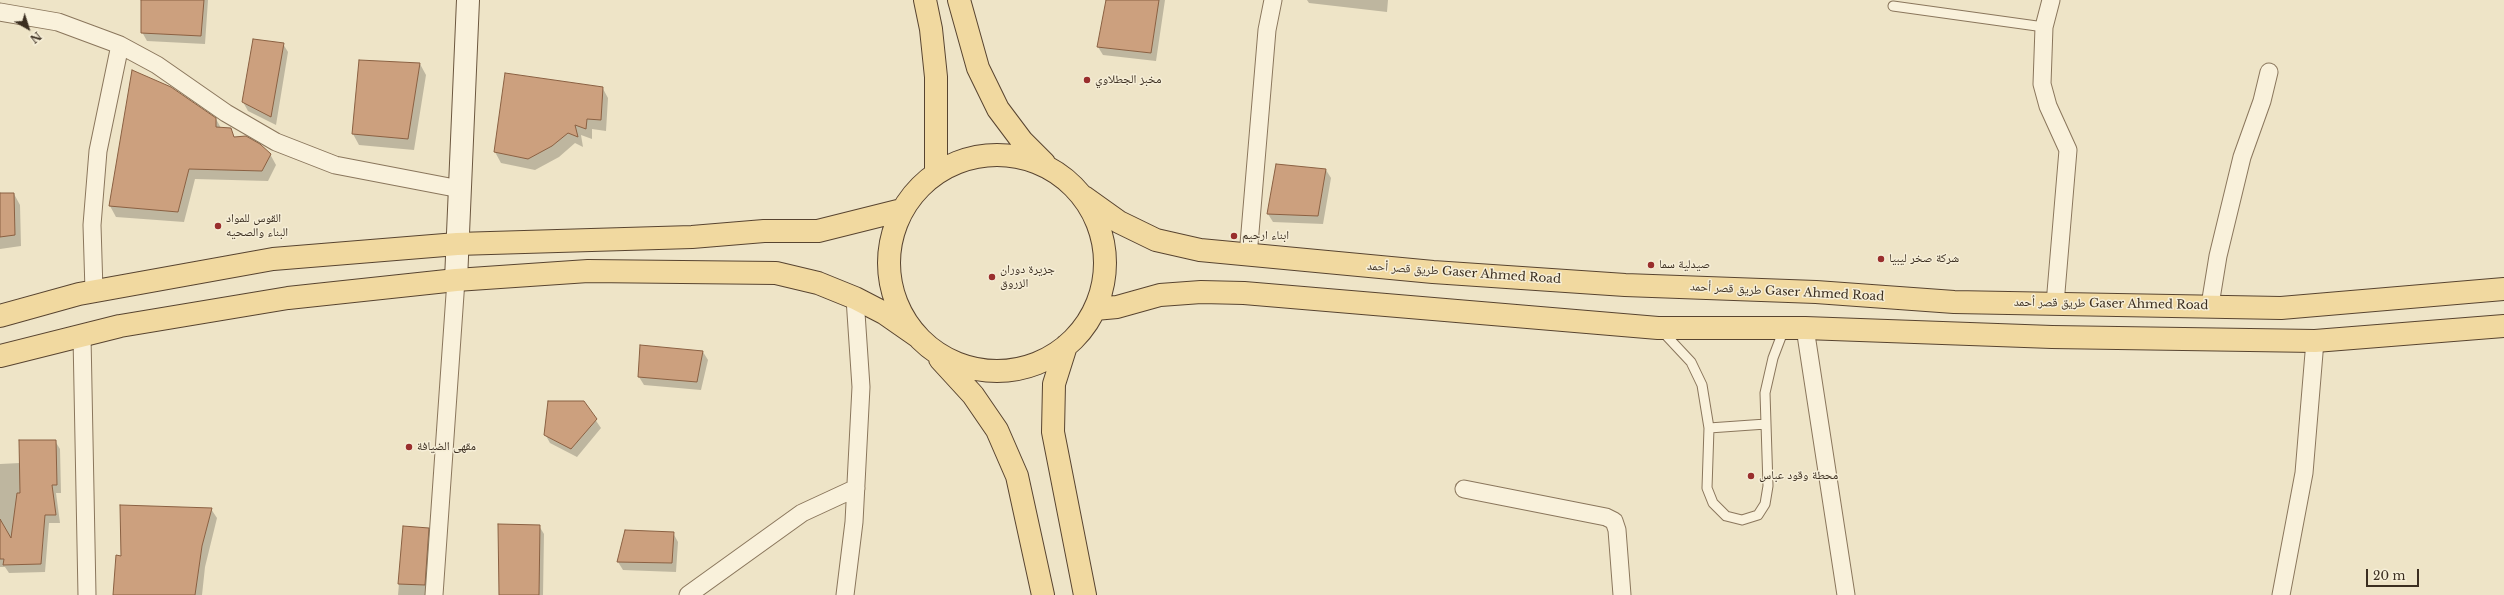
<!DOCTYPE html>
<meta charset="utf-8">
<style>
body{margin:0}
#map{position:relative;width:2504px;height:595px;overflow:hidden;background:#eee4c7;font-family:"Libre Baskerville",serif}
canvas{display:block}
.north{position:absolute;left:8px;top:8px;width:40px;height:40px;-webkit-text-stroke:3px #f6eed7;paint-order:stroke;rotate:141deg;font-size:11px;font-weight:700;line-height:16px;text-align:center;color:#3b2e20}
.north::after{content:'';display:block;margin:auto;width:14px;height:18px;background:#3b2e20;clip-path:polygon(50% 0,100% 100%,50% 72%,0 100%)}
.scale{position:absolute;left:2366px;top:569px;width:53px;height:18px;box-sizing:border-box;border:2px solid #3b2e20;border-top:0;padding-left:5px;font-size:12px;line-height:14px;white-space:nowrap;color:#3b2e20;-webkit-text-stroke:3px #f6eed7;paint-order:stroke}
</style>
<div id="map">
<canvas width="2504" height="595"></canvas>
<div class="north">N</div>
<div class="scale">20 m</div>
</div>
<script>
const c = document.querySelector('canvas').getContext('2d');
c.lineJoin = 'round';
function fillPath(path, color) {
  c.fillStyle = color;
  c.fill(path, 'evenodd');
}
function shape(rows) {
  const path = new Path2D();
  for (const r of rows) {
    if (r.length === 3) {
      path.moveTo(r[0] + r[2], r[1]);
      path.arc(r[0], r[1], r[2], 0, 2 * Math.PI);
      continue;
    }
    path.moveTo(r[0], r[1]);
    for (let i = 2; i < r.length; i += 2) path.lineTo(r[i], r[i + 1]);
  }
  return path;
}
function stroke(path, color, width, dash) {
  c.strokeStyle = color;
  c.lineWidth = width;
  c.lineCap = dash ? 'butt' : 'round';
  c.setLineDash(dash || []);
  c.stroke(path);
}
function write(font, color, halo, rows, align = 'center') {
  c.font = font + ' "Libre Baskerville","Noto Naskh Arabic",serif';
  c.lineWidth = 3;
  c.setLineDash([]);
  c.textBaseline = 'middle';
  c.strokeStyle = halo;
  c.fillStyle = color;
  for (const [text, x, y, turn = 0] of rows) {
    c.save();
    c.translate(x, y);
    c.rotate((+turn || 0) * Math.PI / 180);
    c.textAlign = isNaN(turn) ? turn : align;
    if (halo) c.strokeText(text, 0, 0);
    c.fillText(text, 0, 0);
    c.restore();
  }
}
fillPath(shape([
 [142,0,208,0,205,44,147,41,142,32],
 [1107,0,1165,0,1156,61,1103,55,1098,47],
 [1307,0,1388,0,1387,12,1309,3],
 [283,44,288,52,276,125,248,111,243,102],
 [360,62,420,64,426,75,414,150,359,145,353,134],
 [133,71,216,119,221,128,230,129,235,138,270,154,276,165,268,181,195,179,184,222,116,217,110,206],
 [602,87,608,98,606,131,592,129,592,139,581,135,583,147,575,143,559,157,535,170,501,163,495,152],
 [1276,165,1326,170,1331,178,1323,224,1273,222,1268,214],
 [0,194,14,194,20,205,21,246,0,249],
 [641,346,703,352,708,360,701,390,644,385,639,377],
 [583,402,601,428,577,457,550,443,545,434],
 [55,441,60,449,61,493,56,493,60,523,49,523,45,572,9,573,5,567,0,567,0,464,20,463],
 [211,509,217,518,205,567,202,595,114,595,122,557],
 [539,526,544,534,543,595,500,595],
 [404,527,428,529,433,537,429,593,425,593,425,595,398,595],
 [673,533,678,542,676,572,623,570,618,562]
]), '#0003');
const building = shape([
 [141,0,204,0,201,36,141,33,141,0],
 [1106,0,1159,0,1151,53,1097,47,1106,0],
 [253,39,284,43,271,117,242,102,253,39],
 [359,60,420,63,408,139,352,134,359,60],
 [132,70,171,87,216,118,216,127,231,128,234,137,246,136,260,144,271,154,262,171,189,169,178,212,109,206,132,70],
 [505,73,603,87,601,120,587,119,586,129,575,125,578,137,568,133,552,146,528,159,494,152,505,73],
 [1276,164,1326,169,1318,216,1267,214,1276,164],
 [0,193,14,193,15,235,0,237,0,193],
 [640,345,703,351,697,382,638,377,640,345],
 [548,401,584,401,597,419,571,449,544,435,548,401],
 [19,440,56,440,57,485,52,485,56,515,45,515,41,564,3,565,4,559,0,559,0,519,11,538,17,493,20,493,19,440],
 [120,505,212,508,202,546,195,595,113,595,116,555,121,556,120,505],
 [498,524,540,525,539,595,499,595,498,524],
 [403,526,429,528,425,585,398,584,403,526],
 [625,530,674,532,672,563,617,562,625,530]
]);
fillPath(building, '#cca07e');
stroke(building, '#8a6042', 1);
const lane = shape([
 [1893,6,2044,27],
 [1662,331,1691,362,1702,385,1709,428,1707,488,1713,503,1726,516,1742,520,1758,515,1765,504,1768,486,1765,393,1773,358,1784,329],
 [1709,428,1766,424]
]);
const street = shape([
 [2051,0,2044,27,2042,84,2048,106,2068,150,2055,304],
 [0,12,58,22,120,45,157,65,226,113,276,142,335,165,460,189],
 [1248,256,1267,30,1273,0],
 [94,291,92,225,98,151,120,45],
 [2210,305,2218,256,2242,157,2262,101,2269,72],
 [1805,328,1846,595],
 [82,336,87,595],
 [1464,489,1606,517,1614,521,1617,530,1622,595],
 [434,595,456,280],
 [688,595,802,513,856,488],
 [845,595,854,522,861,387,855,298],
 [2281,595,2304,473,2315,341]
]);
const secondary = shape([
 [456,280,468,0]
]);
const primary = shape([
 [925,0,931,29,936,77,936,173],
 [959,0,978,68,998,109,1022,141,1044,163],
 [997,263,108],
 [1084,197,1119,222,1156,240,1200,250,1433,272,1625,285,1816,292,1954,302,2281,308,2504,289],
 [1095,309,1117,307,1160,295,1201,292,1244,293,1658,328,1805,328,2052,337,2315,341,2504,326],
 [0,316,79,294,273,259,457,244,692,237,764,231,818,231,902,210],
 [1066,346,1054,384,1053,432,1085,595],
 [0,356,120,326,288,298,456,280,588,271,776,273,818,283,855,298,884,313,917,336],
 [940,359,973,395,997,430,1017,476,1043,595]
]);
stroke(lane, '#8a765c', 11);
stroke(street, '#8a765c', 19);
stroke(secondary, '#6c573f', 24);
stroke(primary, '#584430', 24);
stroke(lane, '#f9f1db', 9);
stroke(street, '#f9f1db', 17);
stroke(secondary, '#f9f1db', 22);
stroke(primary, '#f1d9a0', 22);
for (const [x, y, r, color] of [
 [1087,80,4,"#992e2d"],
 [218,226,4,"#992e2d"],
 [1234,236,4,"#992e2d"],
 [1881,259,4,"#992e2d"],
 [1651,265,4,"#992e2d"],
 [992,277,4,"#992e2d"],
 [409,447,4,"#992e2d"],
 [1751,476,4,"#992e2d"]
]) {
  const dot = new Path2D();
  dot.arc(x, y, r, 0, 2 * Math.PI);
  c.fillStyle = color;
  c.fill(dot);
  stroke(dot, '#f6eed7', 1.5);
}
write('12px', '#3b2e20', '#f6eed7', [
 ["مخبز الجطلاوي",1095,80],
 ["القوس للمواد",226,219],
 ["البناء والصحيه",226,233],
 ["ابناء ارحيم",1242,236],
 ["شركة صخر ليبيا",1889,259],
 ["صيدلية سما",1659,265],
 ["جزيرة دوران",1000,270],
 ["الزروق",1000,284],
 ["مقهى الضيافة",417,447],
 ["محطة وقود عباس",1759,476]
], 'left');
write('12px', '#3b2e20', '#f6eed7', [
 ["طريق قصر أحمد Gaser Ahmed Road",1464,273,4],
 ["طريق قصر أحمد Gaser Ahmed Road",1787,292,3],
 ["طريق قصر أحمد Gaser Ahmed Road",2111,304,1]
]);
</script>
